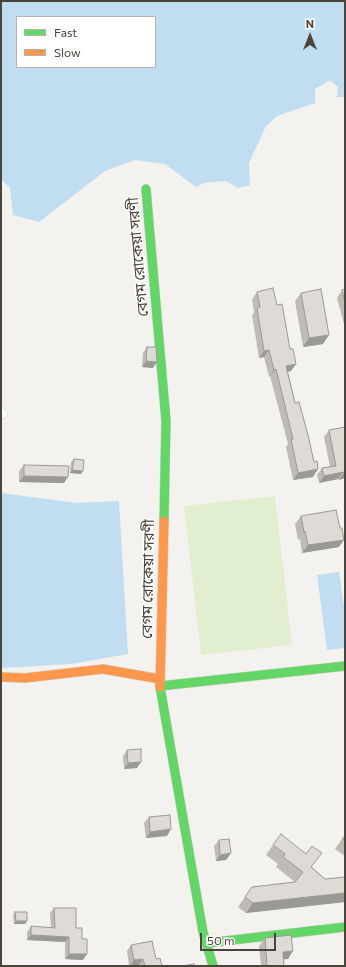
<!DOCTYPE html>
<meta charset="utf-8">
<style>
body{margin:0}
#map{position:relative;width:346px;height:967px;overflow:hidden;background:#f4f2ee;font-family:Commissioner,sans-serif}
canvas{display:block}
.frame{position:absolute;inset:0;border:2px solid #4b4439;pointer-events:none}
.legend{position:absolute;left:16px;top:16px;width:140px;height:52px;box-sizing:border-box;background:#fff;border:1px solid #b7b4b0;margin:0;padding:5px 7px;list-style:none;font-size:12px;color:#4b4439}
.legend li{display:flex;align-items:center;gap:8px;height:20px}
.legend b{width:20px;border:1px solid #b7b4b0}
.north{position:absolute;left:290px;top:16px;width:40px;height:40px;-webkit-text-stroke:3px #fff;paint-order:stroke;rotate:0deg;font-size:11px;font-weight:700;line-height:16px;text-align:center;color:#4b4439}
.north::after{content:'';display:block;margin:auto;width:14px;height:18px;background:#4b4439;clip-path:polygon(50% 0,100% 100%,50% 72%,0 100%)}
.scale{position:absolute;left:200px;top:933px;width:76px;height:18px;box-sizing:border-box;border:2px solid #4b4439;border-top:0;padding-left:5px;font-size:12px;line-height:14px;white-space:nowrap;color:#4b4439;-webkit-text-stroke:3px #fff;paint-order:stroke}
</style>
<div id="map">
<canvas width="346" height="967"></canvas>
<div class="frame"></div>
<ul class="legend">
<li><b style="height:5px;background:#63d668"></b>Fast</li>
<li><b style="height:5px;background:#ff974d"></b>Slow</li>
</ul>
<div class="north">N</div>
<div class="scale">50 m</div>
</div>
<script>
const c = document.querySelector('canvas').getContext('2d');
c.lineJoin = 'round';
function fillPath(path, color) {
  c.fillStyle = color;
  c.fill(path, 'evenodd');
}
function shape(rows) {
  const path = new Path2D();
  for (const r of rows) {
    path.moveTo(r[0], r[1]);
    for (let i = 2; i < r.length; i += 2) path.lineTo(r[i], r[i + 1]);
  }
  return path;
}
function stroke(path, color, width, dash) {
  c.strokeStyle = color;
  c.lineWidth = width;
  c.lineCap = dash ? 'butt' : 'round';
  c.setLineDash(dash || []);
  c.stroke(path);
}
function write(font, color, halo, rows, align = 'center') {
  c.font = font + ' Commissioner,"Noto Sans Bengali",sans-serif';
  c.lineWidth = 3;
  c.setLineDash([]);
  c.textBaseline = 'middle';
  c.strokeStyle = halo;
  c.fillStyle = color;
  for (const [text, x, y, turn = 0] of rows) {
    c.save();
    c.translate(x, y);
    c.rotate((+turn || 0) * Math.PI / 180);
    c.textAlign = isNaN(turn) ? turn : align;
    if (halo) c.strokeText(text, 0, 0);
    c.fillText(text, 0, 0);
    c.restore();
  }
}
fillPath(shape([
 [275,496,292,645,201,655,184,506]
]), '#e1eecf');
fillPath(shape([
 [1,1,345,1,345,97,337,97,338,87,330,80,315,89,315,103,277,116,266,126,249,163,250,185,238,188,226,181,204,183,196,187,165,164,135,160,105,171,39,222,13,215,10,188,1,179],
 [17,17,155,17,155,67,17,67],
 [1,493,77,503,119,501,128,654,71,664,1,668],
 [339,572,345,613,345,648,327,650,317,575]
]), '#c0ddf1');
const street = shape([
 [1,414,2,413]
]);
const fast = shape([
 [146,189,166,421,164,521],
 [160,686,345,666],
 [160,687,203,932,213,966],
 [207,943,345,927]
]);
const slow = shape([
 [1,677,25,678,103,669,160,679],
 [160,687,164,521]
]);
stroke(street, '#d2d0cb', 11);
stroke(fast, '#d3cfc5', 10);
stroke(slow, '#d3cfc5', 10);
stroke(street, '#fdfdfc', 10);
stroke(fast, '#63d668', 9);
stroke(slow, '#ff974d', 9);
fillPath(shape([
 [345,289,345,328,337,298,342,290],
 [257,292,291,371,288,372,313,477,293,480,286,447,288,444,270,376,269,377,264,357,259,358,252,315,254,312,252,299],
 [301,293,323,344,303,347,295,301],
 [147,347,153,368,142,367,143,353],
 [345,427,345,478,339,480,338,479,319,483,317,475,322,468,330,467,324,437,329,430],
 [74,459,81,474,70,473,71,462],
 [24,465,64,483,19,482,19,471],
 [301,516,339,547,302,553,300,539,298,540,295,524],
 [345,567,345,581,344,568],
 [127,750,137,768,124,769,123,756],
 [149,817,167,836,146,838,144,823],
 [345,835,345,856,335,849],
 [219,840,231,853,226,860,216,861,214,846],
 [273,845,312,867,325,879,345,877,345,902,246,913,238,907,252,887,295,882,276,867,278,864,266,855],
 [54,908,76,928,83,960,65,959,65,942,27,940,27,932,31,926,51,928,50,913],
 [15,912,27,921,25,924,14,924,13,915],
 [265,938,288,959,284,959,284,966,261,966,259,946],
 [131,945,156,959,162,966,139,966,139,965,129,966,127,951]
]), '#bfbcb8');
fillPath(shape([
 [329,335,323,344,303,347,309,338],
 [269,350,264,357,259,358,264,351],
 [146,361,157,362,153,368,142,367],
 [296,364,291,371,281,374,286,366],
 [276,369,270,376,269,377,274,370],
 [318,469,313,477,293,480,298,473],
 [72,470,83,471,81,474,70,473],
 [343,472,338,479,319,483,324,476],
 [344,473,345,473,345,478,339,480],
 [24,476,68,477,64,483,19,482],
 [344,540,339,547,302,553,308,545],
 [141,762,137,768,124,769,128,763],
 [171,829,167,836,146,838,150,832],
 [231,853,226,860,216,861,220,855],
 [345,893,345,902,246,913,253,903],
 [16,921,27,921,25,924,14,924],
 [31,935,69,937,65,942,27,940],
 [293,951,288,959,278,960,283,952],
 [69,954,87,954,83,960,65,959],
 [143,959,139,965,130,966,134,960]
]), '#9b9996');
const building = shape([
 [273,288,277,305,282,304,290,349,293,349,296,364,286,366,295,403,299,402,308,435,314,462,317,461,318,469,298,473,291,439,293,439,276,369,274,370,269,350,264,351,257,308,260,307,257,292,273,288],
 [321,289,329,335,309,338,301,293,321,289],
 [345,289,345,302,342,290,345,289],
 [147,347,156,347,157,362,146,361,147,347],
 [345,427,345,473,344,473,343,472,324,476,322,468,336,466,329,430,345,427],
 [74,459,84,460,83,471,72,470,74,459],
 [24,465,69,466,68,477,24,476,24,465],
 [336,510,340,528,342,528,344,540,308,545,305,531,304,532,301,516,336,510],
 [141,749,141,762,128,763,127,750,141,749],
 [170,815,171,829,150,832,149,817,170,815],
 [281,834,306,854,312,846,322,853,311,867,325,879,345,877,345,893,253,903,245,897,252,887,295,882,303,872,283,857,285,854,273,845,281,834],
 [345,835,345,840,342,839,345,835],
 [229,839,231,853,220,855,219,840,229,839],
 [54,908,76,908,76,928,82,928,82,939,87,939,87,954,69,954,69,937,31,935,31,926,55,928,54,908],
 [15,912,27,912,27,921,16,921,15,912],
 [291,935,293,951,283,952,284,966,267,966,265,938,291,935],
 [152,941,156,959,160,958,162,966,145,966,143,959,134,960,131,945,152,941],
 [194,964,194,966,182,966,194,964]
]);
fillPath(building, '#dedbd6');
stroke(building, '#9b9996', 1);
write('15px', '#4b4439', '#fff', [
 ["বেগম রোকেয়া সরণী",138,257,-95],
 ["বেগম রোকেয়া সরণী",148,579,-89]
]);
</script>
